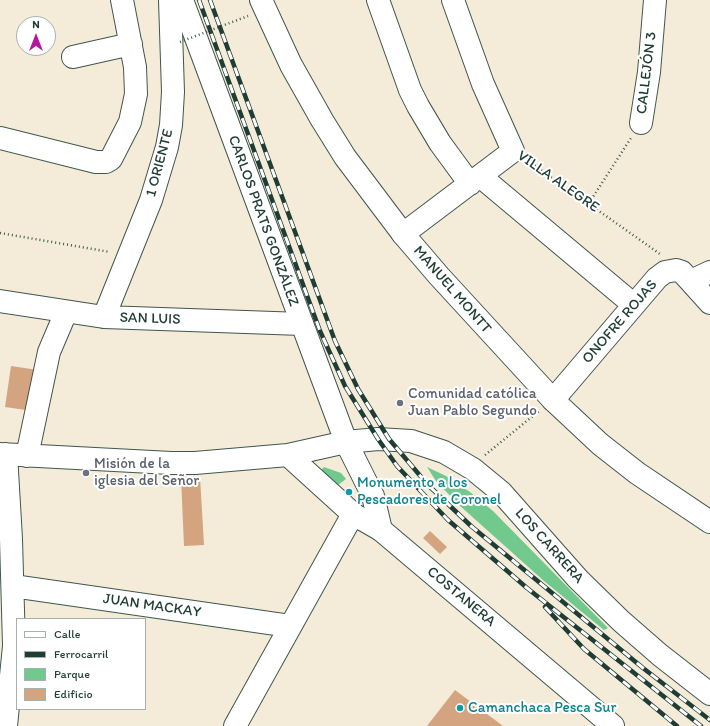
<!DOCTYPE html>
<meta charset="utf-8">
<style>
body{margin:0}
#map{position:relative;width:710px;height:726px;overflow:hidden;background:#f4ecd8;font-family:Itim,sans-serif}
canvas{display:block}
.legend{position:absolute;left:16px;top:618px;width:130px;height:92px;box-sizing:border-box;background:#fff;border:1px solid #a5b1ae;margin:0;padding:5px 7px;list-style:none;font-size:12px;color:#1f3d34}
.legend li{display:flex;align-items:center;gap:8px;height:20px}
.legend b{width:20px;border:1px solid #a5b1ae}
.north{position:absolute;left:16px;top:16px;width:40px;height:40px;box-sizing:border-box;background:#fff;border:1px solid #a5b1ae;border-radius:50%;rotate:0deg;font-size:11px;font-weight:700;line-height:16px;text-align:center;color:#1f3d34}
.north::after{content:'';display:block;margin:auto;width:14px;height:18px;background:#b5179e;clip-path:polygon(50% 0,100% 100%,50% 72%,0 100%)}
</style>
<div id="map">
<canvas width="710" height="726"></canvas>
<ul class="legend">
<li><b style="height:5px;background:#fff"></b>Calle</li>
<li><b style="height:5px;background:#1f3d34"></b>Ferrocarril</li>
<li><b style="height:11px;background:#71c98e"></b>Parque</li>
<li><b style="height:11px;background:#d3a47f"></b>Edificio</li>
</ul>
<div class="north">N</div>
</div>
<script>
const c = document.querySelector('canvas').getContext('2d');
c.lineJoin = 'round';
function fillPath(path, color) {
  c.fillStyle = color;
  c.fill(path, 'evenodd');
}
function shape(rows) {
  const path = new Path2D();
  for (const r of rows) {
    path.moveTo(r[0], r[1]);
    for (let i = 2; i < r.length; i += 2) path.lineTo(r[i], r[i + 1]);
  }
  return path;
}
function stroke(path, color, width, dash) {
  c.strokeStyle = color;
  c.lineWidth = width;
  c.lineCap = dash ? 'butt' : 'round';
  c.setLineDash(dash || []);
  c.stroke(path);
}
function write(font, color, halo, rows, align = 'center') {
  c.font = font + ' Itim,sans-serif';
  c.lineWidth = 4;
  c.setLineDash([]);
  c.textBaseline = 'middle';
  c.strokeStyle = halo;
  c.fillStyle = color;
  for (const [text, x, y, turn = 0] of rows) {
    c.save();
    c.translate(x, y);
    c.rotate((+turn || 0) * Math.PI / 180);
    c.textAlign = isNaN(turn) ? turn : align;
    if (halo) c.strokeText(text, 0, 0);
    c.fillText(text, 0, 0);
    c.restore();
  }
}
fillPath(shape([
 [324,467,341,473,346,479,334,488,321,470],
 [427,467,446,476,470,492,493,511,608,628,604,630,544,581,459,505,436,481]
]), '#71c98e');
fillPath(shape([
 [11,366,38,370,33,411,5,407],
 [200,477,204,545,184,546,181,478],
 [430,531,447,547,440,554,423,538],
 [455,690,503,726,427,726]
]), '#d3a47f');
const minor = shape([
 [378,0,410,90,418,106,440,143,470,184],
 [73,57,131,44],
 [641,123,649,72,655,0],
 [0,138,96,162,106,162,111,159,130,122,136,94,135,67,122,0],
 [480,176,634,305],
 [403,234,513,151,483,84,453,0],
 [691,281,710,272],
 [0,301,104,317,302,324],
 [104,317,151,200,167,147,171,125,173,92,170,0],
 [553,400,657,278,665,272,676,270,682,272,710,303],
 [0,454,171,463,195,463,288,455,346,442],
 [288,455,353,514,381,530],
 [27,456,49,352,66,312],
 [13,586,290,626],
 [6,726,14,646,11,539,6,454],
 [235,726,353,514]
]);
const major = shape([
 [182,0,346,442,373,496,381,530,613,726],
 [261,0,291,65,322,120,345,157,403,234,439,276,553,400,600,444,637,473,710,522],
 [346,442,378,439,411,441,444,452,473,469,501,492,578,579,621,621,660,655,710,694]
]);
stroke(minor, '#3f574d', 24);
stroke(major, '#3f574d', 24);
stroke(shape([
 [528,161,660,254],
 [589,203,631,138],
 [0,233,110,252],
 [485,455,539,411]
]), '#3f574d', 2.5, [1, 3]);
stroke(minor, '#fff', 22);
stroke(major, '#fff', 22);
const rail = shape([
 [199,0,320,331,345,386,378,439,397,466,448,520,527,588,701,726],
 [210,0,335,341,358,389,389,439,428,485,471,526,643,668,710,720],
 [545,607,584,649,677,726]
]);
stroke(rail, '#1f3d34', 4.5);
stroke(rail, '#fff', 3, [9]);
stroke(shape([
 [180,42,248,16]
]), '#3f574d', 2.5, [1, 3]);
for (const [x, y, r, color] of [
 [400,403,4,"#6b7280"],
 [86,473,4,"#6b7280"],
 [349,492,4,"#0f9aa8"],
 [460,708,4,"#0f9aa8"]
]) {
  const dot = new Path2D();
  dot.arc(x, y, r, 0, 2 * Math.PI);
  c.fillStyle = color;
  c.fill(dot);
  stroke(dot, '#fff', 1.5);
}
write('15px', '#1f3d34', '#fff', [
 ["CALLEJÓN 3",647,73,-83],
 ["1 ORIENTE",160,163,-75],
 ["VILLA ALEGRE",558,182,35],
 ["CARLOS PRATS GONZÁLEZ",263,221,70],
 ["MANUEL MONTT",452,290,49],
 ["SAN LUIS",150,319,2],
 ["ONOFRE ROJAS",620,322,-49],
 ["LOS CARRERA",549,546,48],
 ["COSTANERA",461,597,40],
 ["JUAN MACKAY",152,606,8]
]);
write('15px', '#5b616d', '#fff', [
 ["Comunidad católica",408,394],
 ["Juan Pablo Segundo",408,411],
 ["Misión de la",94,464],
 ["iglesia del Señor",94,481]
], 'left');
write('15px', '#0d838f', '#fff', [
 ["Monumento a los",357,483],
 ["Pescadores de Coronel",357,500],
 ["Camanchaca Pesca Sur",468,708]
], 'left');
</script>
